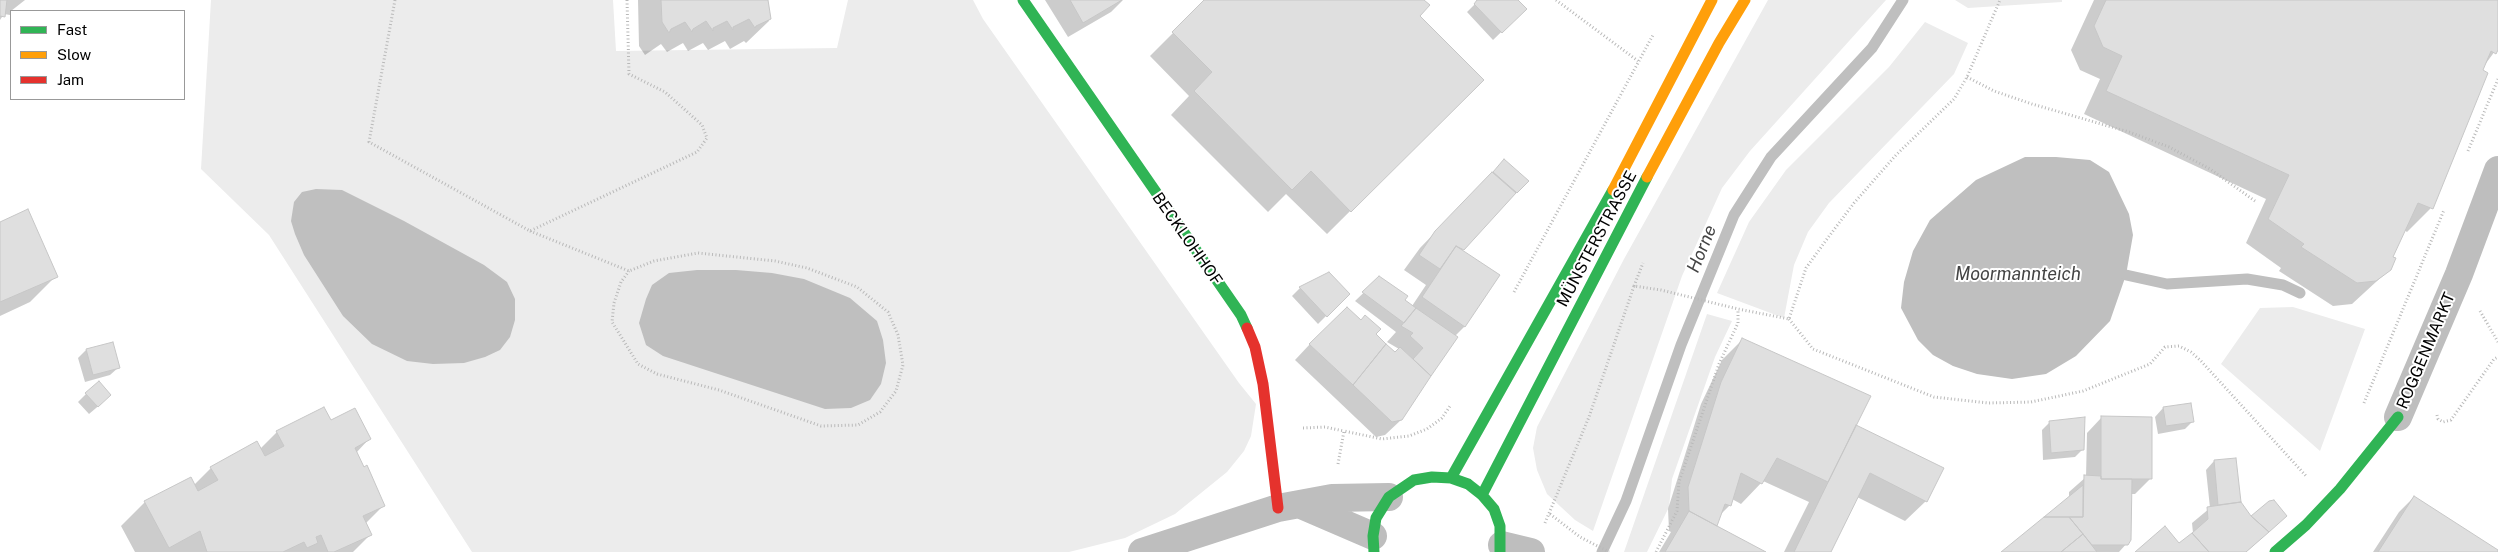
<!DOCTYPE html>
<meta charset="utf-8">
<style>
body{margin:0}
#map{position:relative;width:2498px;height:552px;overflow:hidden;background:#fff;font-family:"Public Sans",sans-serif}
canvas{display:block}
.legend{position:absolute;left:10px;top:10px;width:175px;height:90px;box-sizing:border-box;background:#fff;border:1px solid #999;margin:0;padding:6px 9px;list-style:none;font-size:15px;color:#000}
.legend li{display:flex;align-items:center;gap:10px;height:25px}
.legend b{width:25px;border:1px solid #999}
</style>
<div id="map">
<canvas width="2498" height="552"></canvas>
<ul class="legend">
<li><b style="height:6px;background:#30b455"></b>Fast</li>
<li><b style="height:6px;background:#ff9f0a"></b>Slow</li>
<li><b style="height:6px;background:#e5322d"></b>Jam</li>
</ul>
</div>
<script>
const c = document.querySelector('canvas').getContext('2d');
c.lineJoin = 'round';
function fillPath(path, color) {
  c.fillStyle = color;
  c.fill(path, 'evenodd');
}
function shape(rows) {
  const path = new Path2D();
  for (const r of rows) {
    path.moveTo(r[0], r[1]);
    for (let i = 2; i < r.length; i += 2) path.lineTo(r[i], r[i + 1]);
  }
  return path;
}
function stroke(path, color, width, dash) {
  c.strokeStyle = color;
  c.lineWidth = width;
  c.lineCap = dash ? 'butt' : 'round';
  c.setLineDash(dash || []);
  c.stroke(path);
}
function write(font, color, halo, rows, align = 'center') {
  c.font = font + ' "Public Sans",sans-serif';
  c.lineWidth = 4;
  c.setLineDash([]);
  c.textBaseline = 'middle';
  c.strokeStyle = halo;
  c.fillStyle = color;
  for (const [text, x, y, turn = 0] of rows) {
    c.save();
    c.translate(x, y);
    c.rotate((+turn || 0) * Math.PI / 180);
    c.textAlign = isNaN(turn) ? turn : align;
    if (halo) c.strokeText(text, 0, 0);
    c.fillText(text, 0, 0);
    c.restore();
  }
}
fillPath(shape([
 [211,0,613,0,616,51,837,48,848,0,973,0,983,19,1239,383,1256,404,1251,436,1244,451,1227,472,1175,514,1125,538,1069,552,472,552,269,235,201,169],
 [1768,0,1886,0,1750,151,1722,188,1682,276,1593,531,1575,520,1547,494,1537,470,1533,448,1537,427,1624,259],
 [1955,0,2062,0,2062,2,1968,8],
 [1925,22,1968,43,1954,74,1829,203,1808,232,1794,265,1784,318,1717,293,1749,222,1786,170,1889,67],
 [2293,307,2365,329,2320,451,2221,364,2260,308],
 [1707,314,1732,321,1715,357,1672,479,1669,507,1647,552,1624,552]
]), '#ececec');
fillPath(shape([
 [2025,157,2056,157,2090,160,2109,172,2129,214,2133,235,2126,275,2110,321,2076,356,2046,374,2012,379,1977,374,1953,366,1933,355,1918,340,1901,308,1904,282,1913,251,1930,220,1976,180],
 [316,189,342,190,404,221,484,265,507,282,515,299,515,320,510,337,500,350,485,357,464,363,433,364,407,361,372,344,343,316,304,255,295,234,291,221,294,202,302,192],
 [697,270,736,270,772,273,804,279,850,298,877,321,883,340,886,363,881,384,870,400,851,408,825,409,663,356,646,345,639,323,646,299,652,285,669,273]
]), '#bfbfbf');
fillPath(shape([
 [0,0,25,0,11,11,10,15,4,14,0,20],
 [638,0,767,0,769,21,746,43,744,41,730,49,725,41,708,50,703,43,688,51,683,43,667,52,661,44,645,55,639,46],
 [1045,0,1123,0,1111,12,1068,37],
 [1206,0,1423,0,1418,16,1482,80,1327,234,1286,194,1268,212,1171,115,1189,96,1150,56],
 [1479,0,1516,0,1525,9,1493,40,1467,12],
 [2094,0,2498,0,2498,47,2481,70,2487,73,2430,209,2407,232,2404,230,2391,258,2389,270,2352,304,2333,306,2279,271,2281,268,2246,243,2266,199,2084,114,2100,79,2080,70,2071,50],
 [1504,161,1527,181,1462,250,1465,326,1455,336,1401,420,1385,435,1376,437,1295,360,1310,344,1374,334,1395,353,1399,349,1387,342,1396,332,1355,301,1379,278,1412,306,1426,285,1404,270,1420,248],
 [0,223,56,276,30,302,0,316],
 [1329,273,1348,294,1318,324,1292,296,1300,288],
 [1742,340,1855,425,1926,501,1905,521,1857,497,1830,552,1784,552,1809,502,1763,481,1741,504,1732,499,1730,505,1719,516,1715,526,1763,552,1659,552,1671,532,1669,531,1668,509,1701,404,1722,360],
 [86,350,119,367,110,375,85,382,78,358],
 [86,394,102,403,89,414,78,402],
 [2190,404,2193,421,2185,429,2158,434,2155,417,2163,408],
 [2102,417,2150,479,2135,494,2130,494,2128,542,2119,552,2003,552,2069,498,2069,492,2086,477,2087,433],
 [330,422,369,439,356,453,384,505,365,524,370,535,353,552,135,552,121,526,145,502,190,478,194,485,211,468,260,449,277,432],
 [2050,422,2083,449,2075,457,2043,460,2042,430],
 [2235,459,2240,503,2259,540,2252,547,2246,552,2137,552,2179,545,2193,533,2192,523,2210,508,2206,470,2214,461],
 [2414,497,2498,552,2373,552,2399,512]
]), '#0003');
stroke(shape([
 [2126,275,2167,284,2247,279,2283,285,2300,293],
 [1602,552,1626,501,1681,345,1734,215,1771,157,1872,48,1903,0]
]), '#bfbfbf', 11);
const building = shape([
 [0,0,7,0,5,17,0,16,0,0],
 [661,0,768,0,771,19,756,26,755,28,749,19,733,27,733,30,727,21,713,28,713,31,706,21,693,29,692,32,685,22,671,29,669,33,662,22,661,0],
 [1070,0,1122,0,1083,23,1070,0],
 [1204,0,1424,0,1430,5,1420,16,1484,80,1351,212,1311,171,1292,190,1194,91,1212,72,1172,32,1204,0],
 [1477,0,1518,0,1527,9,1502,33,1474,4,1477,0],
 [2106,0,2498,0,2498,50,2496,54,2491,51,2483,70,2488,73,2433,209,2418,203,2393,257,2396,258,2391,270,2376,281,2357,283,2301,247,2304,244,2268,219,2289,175,2106,91,2122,56,2103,47,2094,26,2106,0],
 [1504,159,1529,181,1517,193,1493,172,1504,159],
 [1492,172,1516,193,1464,250,1456,246,1440,269,1419,255,1435,231,1492,172],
 [28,209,58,277,0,302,0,222,28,209],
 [1456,246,1500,275,1465,327,1422,297,1456,246],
 [1329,272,1350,294,1327,317,1299,287,1329,272],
 [1379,276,1408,296,1405,300,1416,308,1404,323,1362,292,1379,276],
 [1347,307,1361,320,1365,315,1381,329,1376,334,1386,344,1353,385,1309,344,1347,307],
 [1416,308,1458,337,1431,376,1413,359,1423,348,1410,336,1413,333,1401,326,1416,308],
 [1742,338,1871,396,1828,482,1777,458,1762,484,1741,473,1731,506,1725,504,1717,526,1689,511,1688,487,1721,382,1742,338],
 [113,342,120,368,93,375,86,349,113,342],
 [1386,344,1395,352,1400,347,1431,376,1402,420,1392,422,1353,385,1386,344],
 [99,381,111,395,98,407,85,393,99,381],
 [2191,403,2194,422,2166,426,2163,407,2191,403],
 [324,407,331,420,355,408,371,439,355,448,364,467,367,465,385,506,363,516,372,535,334,552,328,552,321,535,316,537,318,543,307,548,304,542,283,552,207,552,200,531,169,548,144,501,191,477,198,491,218,480,210,467,257,441,265,456,284,446,276,431,324,407],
 [2101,416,2152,417,2152,479,2101,479,2101,416],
 [2085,417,2084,450,2051,453,2049,421,2085,417],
 [1856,425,1944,468,1927,502,1870,473,1831,552,1794,552,1856,425],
 [2236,458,2241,502,2218,505,2214,460,2236,458],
 [2084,475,2101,476,2101,479,2132,479,2131,540,2128,545,2092,545,2069,517,2083,517,2084,475],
 [2083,485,2083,517,2044,517,2083,485],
 [2414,496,2498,550,2498,552,2378,552,2414,496],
 [2274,500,2287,516,2269,532,2251,516,2269,501,2274,500],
 [2241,502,2251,516,2269,532,2246,552,2209,552,2192,533,2208,519,2207,507,2241,502],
 [1689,511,1717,526,1766,552,1665,552,1689,511],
 [2044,517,2069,517,2083,534,2061,552,2001,552,2044,517],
 [2165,526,2179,543,2192,533,2209,552,2135,552,2165,526],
 [2083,534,2097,552,2061,552,2083,534]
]);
fillPath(building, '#dfdfdf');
stroke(building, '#c7c7c7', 1);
stroke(shape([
 [395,0,369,142,530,231,697,152,707,138,702,125,665,92,629,74,627,0],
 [1556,0,1638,61],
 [1967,77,1994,91,2032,104,2129,132,2169,147,2210,169,2255,201],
 [2468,151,2498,79],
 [530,231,629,271,654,261,698,253,775,261,807,268,857,287,888,312,898,335,903,365,896,391,880,412,858,425,821,426,719,390,657,374,638,364,612,322,614,303,621,282,629,271],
 [1634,286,1643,263],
 [1514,292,1653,35],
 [2480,311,2498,342],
 [1789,319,1813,349,1934,397,1988,403,2031,402,2083,391,2150,364,2165,347,2179,346,2191,352,2201,361,2307,477],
 [2364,403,2444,210],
 [2437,415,2438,419,2443,422,2451,420,2494,359,2498,357],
 [1303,428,1325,427,1344,431],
 [1338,464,1344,431,1382,439,1409,436,1427,429,1442,418,1450,406],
 [1550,514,1580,537,1609,552],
 [1545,523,1589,417,1634,286,1661,290,1738,309,1789,319,1806,268,1827,239,1854,203,1896,155,1954,99,1967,77,2000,0],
 [1656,552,1677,511,1679,482,1719,364,1738,323,1738,309]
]), '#b9b9b9', 3, [1, 2.5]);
stroke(shape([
 [2398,417,2459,274,2498,170],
 [1301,505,1373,536],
 [1502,545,1531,552],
 [1142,552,1278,508,1332,498,1389,497]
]), '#bebebe', 28);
stroke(shape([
 [1023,0,1241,315,1247,328],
 [1451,478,1613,190],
 [1482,495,1647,177],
 [1374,552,1373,536,1376,518,1389,497,1414,480,1432,477,1451,478,1468,484,1482,495,1494,509,1500,526,1500,552],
 [2275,552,2306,525,2340,489,2398,417]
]), '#30b455', 11);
stroke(shape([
 [1647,177,1719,43,1745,0],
 [1613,190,1712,0]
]), '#ff9f0a', 11);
stroke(shape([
 [1247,328,1255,347,1263,384,1278,508]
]), '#e5322d', 11);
write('16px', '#000', '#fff', [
 ["BECKLOHHOF",1187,239,55],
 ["MÜNSTERSTRASSE",1597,239,-62],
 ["ROGGENMARKT",2426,351,-67]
]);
write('italic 18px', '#444', '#fff', [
 ["Horne",1702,249,-68],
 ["Moormannteich",2018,274]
]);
</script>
